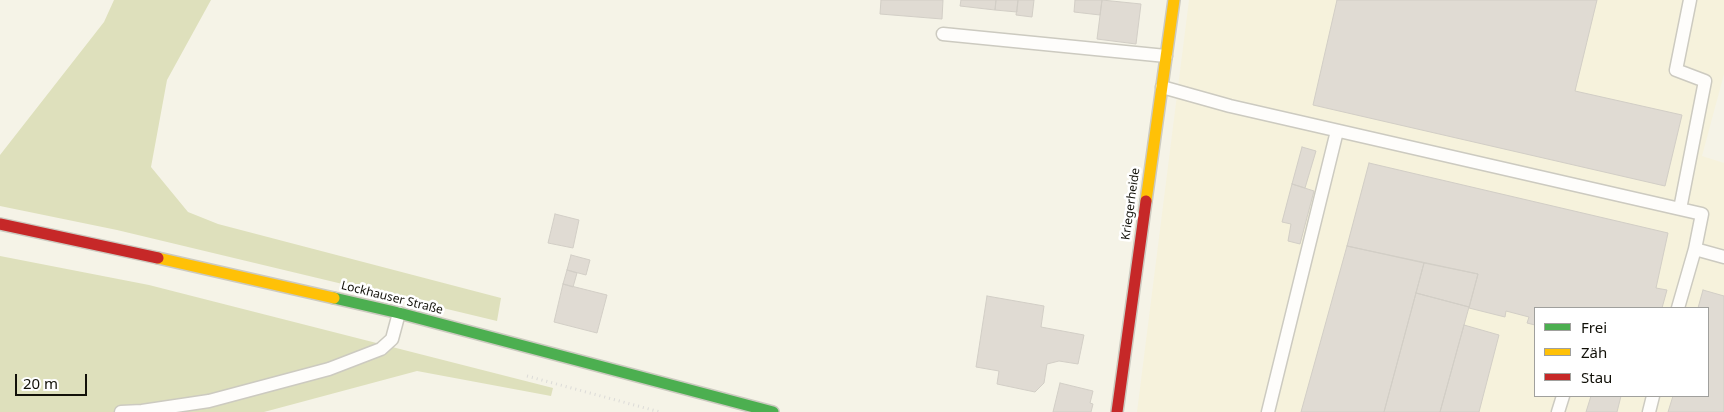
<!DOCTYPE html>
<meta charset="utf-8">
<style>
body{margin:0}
#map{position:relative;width:1724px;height:412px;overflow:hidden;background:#f5f3e7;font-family:"Noto Sans",sans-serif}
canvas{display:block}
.legend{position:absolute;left:1534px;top:307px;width:175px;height:90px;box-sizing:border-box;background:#fff;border:1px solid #a0a09d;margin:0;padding:6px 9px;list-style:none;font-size:15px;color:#121109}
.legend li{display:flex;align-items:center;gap:10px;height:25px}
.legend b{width:25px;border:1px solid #a0a09d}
.scale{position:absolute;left:15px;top:374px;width:72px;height:22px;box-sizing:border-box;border:2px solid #121109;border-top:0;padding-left:6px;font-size:15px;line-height:18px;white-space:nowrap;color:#121109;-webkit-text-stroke:4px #fff;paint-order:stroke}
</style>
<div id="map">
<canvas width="1724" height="412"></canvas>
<ul class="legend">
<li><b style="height:6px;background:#4caf50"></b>Frei</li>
<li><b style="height:6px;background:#ffc107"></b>Zäh</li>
<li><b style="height:6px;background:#c62828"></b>Stau</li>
</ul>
<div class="scale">20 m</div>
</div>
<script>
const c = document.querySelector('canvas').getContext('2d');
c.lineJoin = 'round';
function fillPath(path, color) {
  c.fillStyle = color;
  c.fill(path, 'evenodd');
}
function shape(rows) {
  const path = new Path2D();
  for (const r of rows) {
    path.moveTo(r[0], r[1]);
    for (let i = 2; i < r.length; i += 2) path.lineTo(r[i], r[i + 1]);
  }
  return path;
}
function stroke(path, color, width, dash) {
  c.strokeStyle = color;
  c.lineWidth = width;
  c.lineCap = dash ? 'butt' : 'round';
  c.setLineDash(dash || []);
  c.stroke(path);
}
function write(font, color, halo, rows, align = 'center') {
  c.font = font + ' "Noto Sans",sans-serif';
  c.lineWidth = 5;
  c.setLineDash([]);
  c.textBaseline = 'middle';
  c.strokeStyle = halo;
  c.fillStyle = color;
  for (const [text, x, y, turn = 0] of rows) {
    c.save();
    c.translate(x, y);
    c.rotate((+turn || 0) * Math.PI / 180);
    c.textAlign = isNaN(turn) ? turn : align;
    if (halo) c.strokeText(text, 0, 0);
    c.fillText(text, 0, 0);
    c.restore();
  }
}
fillPath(shape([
 [1189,0,1724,0,1724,74,1702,156,1724,163,1724,412,1137,412],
 [1535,308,1708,308,1708,396,1535,396]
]), '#f6f2dc');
fillPath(shape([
 [114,0,211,0,167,80,151,167,188,212,218,224,501,298,497,321,117,230,0,206,0,155,104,22],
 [0,256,149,285,553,388,551,396,417,371,264,412,0,412]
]), '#dee0bc');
const building = shape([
 [881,0,943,0,942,19,880,14,881,0],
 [961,0,996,0,995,10,960,6,961,0],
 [996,0,1018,0,1017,12,995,10,996,0],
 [1018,0,1034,0,1032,17,1016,15,1018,0],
 [1075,0,1102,0,1100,15,1074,12,1075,0],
 [1102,0,1141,4,1136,44,1097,39,1102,0],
 [1337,0,1597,0,1575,91,1682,115,1665,186,1313,105,1337,0],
 [1302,147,1316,151,1305,188,1292,184,1302,147],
 [1369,163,1668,233,1656,288,1667,290,1662,308,1535,308,1535,325,1527,323,1529,317,1506,311,1505,317,1469,308,1478,274,1347,246,1369,163],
 [1292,184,1314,191,1300,244,1288,241,1291,224,1282,222,1292,184],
 [555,214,579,220,573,248,548,243,555,214],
 [1347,246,1424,263,1384,412,1301,412,1347,246],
 [571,255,590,260,586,275,567,270,571,255],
 [1424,263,1478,274,1469,307,1416,293,1424,263],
 [567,270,577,273,573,287,563,284,567,270],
 [563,284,607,295,597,333,554,322,563,284],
 [1703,290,1724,296,1724,412,1668,412,1673,396,1708,396,1708,308,1698,308,1703,290],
 [1416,293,1469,307,1440,412,1384,412,1416,293],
 [987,296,1044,306,1041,327,1084,335,1078,364,1059,361,1047,364,1044,383,1035,392,997,384,999,371,976,367,987,296],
 [1464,325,1499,335,1479,412,1440,412,1464,325],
 [1060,383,1093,391,1090,403,1093,404,1091,412,1053,412,1060,383],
 [1591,396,1621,396,1617,412,1586,412,1591,396]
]);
fillPath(building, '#e0dbd3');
stroke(building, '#d2cec6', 1);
const lane = shape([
 [943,34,1166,56],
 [1162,87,1230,106,1680,209,1705,81,1676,70,1690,0],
 [1680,209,1702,214,1695,249],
 [1678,308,1695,249,1724,257],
 [121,412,142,411,209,401,329,369,381,349,392,339,399,313],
 [1268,412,1337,131],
 [1558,412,1563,396],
 [1649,412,1653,396]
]);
const fast = shape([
 [334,298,399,313,773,412]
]);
const slow = shape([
 [1146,201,1174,0],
 [158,258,334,298]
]);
const jam = shape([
 [0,224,158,258],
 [1117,412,1146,201]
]);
stroke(lane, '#cccac0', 15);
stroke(fast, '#cccac0', 14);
stroke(slow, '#cccac0', 14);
stroke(jam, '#cccac0', 14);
stroke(shape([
 [527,376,660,412]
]), '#dcdbd8', 3, [1, 4]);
stroke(lane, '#fefdfb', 12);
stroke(fast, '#4caf50', 11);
stroke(slow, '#ffc107', 11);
stroke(jam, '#c62828', 11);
write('12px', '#121109', '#fff', [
 ["Kriegerheide",1131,204,-82],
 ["Lockhauser Straße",392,298,14]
]);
</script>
